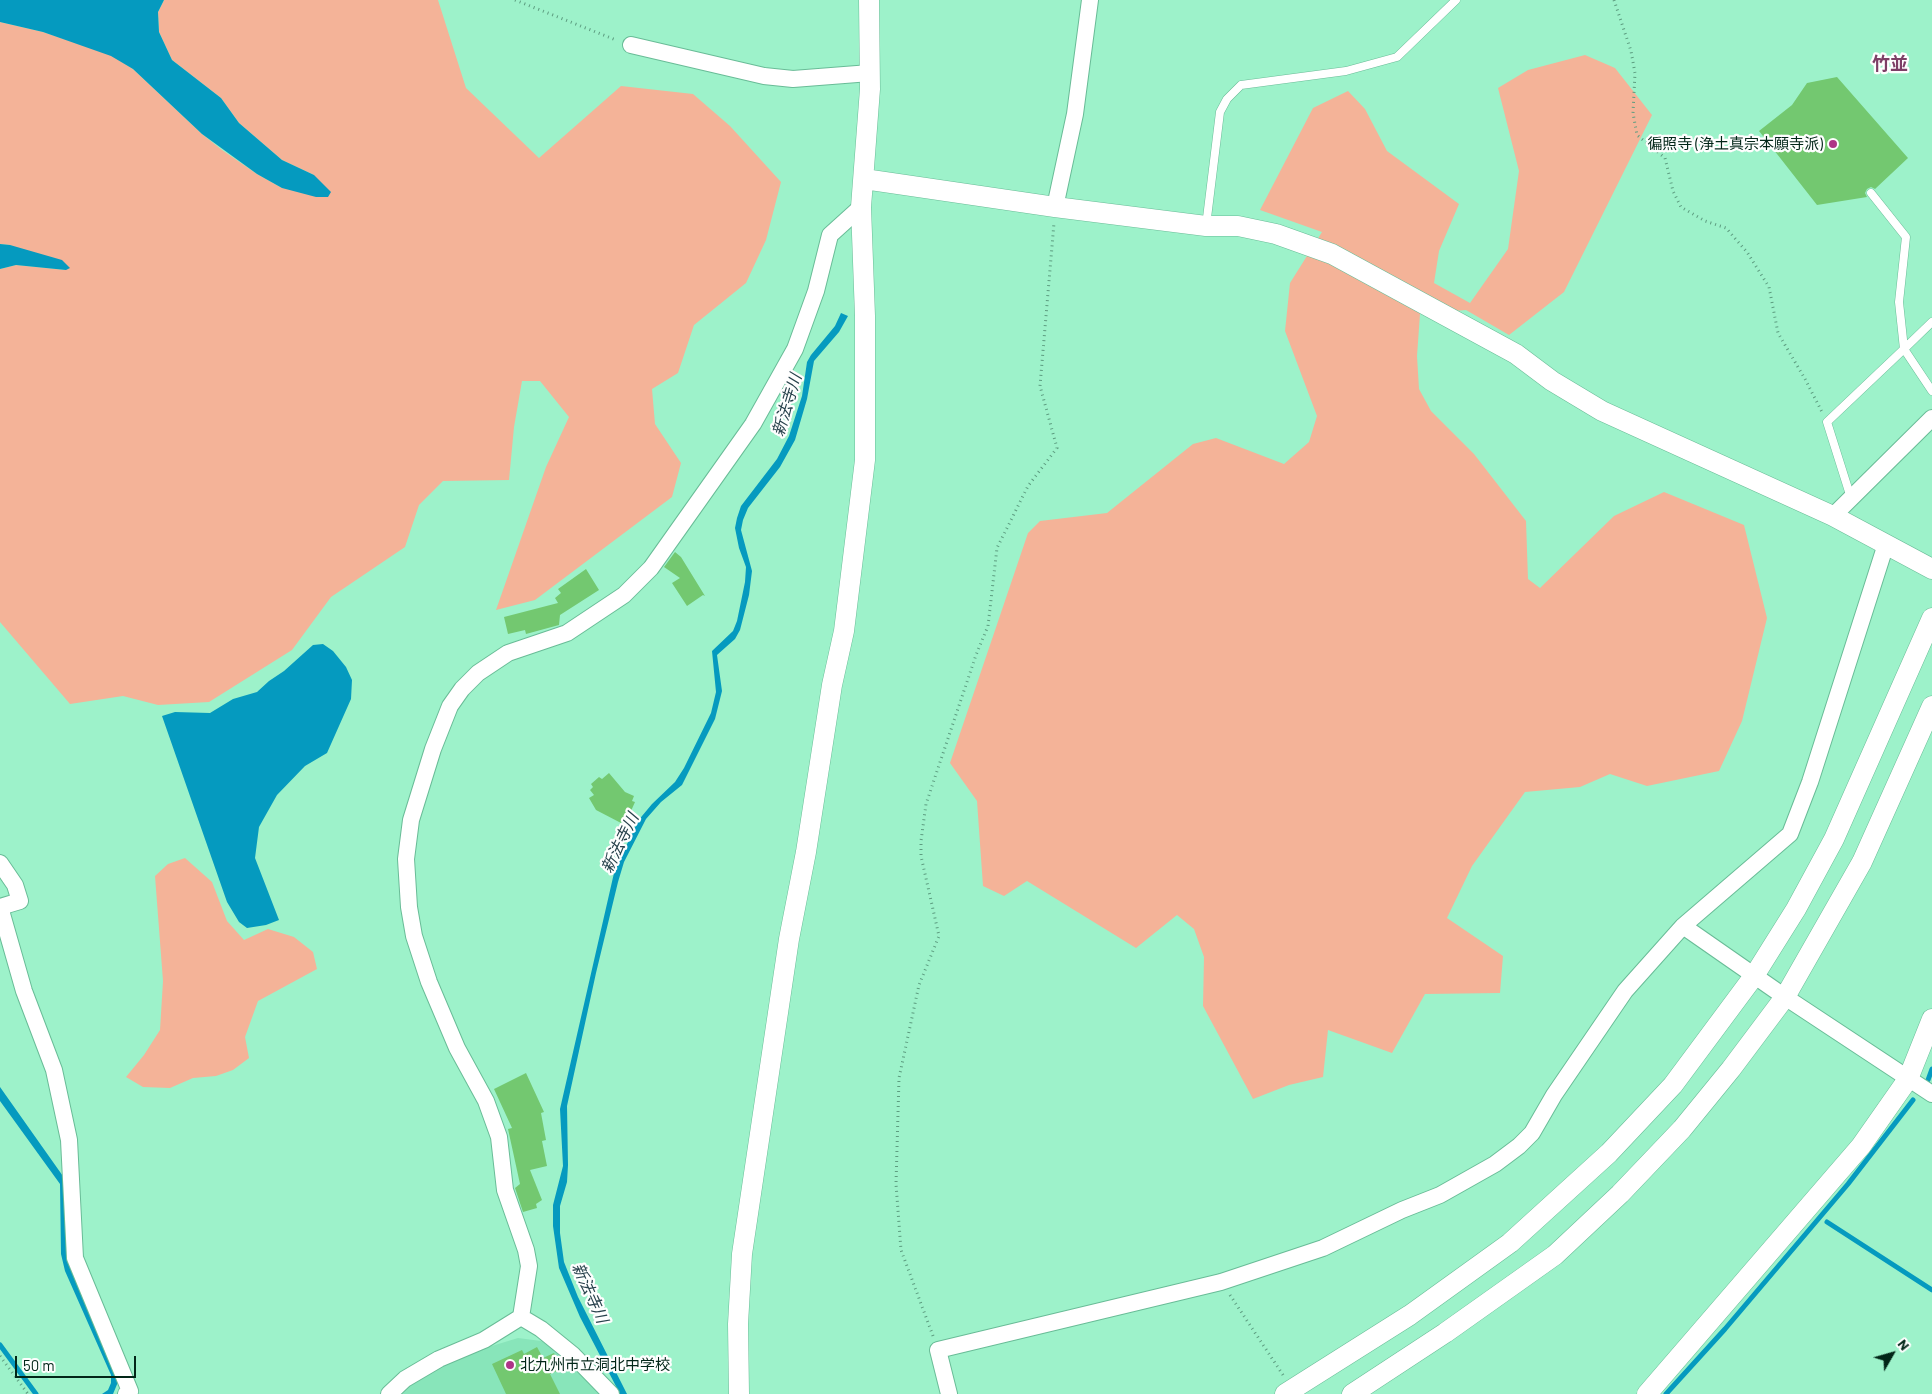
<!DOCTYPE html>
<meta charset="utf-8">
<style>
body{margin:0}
#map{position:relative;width:1932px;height:1394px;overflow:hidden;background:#9df2ca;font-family:Barlow,sans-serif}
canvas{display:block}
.north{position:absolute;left:1867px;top:1329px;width:50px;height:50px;-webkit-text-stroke:4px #fefefe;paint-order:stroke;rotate:52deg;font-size:14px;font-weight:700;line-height:20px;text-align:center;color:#022618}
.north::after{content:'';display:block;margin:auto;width:18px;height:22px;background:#022618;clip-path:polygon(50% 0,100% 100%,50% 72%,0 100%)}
.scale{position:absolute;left:15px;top:1356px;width:121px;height:22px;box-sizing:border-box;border:2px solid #022618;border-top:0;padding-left:6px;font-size:15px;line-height:18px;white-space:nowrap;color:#022618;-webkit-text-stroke:4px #fefefe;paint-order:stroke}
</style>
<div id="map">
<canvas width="1932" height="1394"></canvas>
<div class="north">N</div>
<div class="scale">50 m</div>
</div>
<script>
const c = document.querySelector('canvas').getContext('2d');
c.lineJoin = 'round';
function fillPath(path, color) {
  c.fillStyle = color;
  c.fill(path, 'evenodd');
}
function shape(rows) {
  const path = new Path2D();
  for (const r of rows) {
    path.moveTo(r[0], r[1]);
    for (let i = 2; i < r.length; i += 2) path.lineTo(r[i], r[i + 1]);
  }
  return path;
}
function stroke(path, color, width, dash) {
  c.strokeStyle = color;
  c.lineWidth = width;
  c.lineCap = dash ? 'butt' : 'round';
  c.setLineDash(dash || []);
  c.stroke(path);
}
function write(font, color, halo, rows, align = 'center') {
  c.font = font + ' Barlow,"Noto Sans JP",sans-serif';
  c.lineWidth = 4.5;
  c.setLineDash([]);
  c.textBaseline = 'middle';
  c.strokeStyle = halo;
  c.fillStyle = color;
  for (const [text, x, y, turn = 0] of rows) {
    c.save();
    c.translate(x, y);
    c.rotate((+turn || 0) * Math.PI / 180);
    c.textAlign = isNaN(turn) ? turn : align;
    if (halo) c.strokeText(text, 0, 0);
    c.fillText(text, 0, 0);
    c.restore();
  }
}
fillPath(shape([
 [518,1338,541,1341,556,1349,605,1394,398,1394,409,1383,429,1372,482,1349]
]), '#88e5ba');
fillPath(shape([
 [164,0,438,0,466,88,539,158,621,86,693,94,730,126,781,182,766,240,746,283,694,325,678,373,652,389,655,424,681,463,672,497,535,600,496,610,546,467,569,417,540,381,522,381,514,427,509,480,443,481,419,505,405,547,331,597,292,650,209,702,158,705,123,696,70,704,0,622,0,269,16,265,66,270,10,245,0,244,0,22,43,32,111,55,133,69,202,134,222,150,257,174,282,188,314,175,282,160,239,123,221,98,172,60,159,32,158,12],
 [1585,55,1615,68,1652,115,1564,292,1509,335,1466,310,1420,314,1417,356,1419,389,1431,411,1474,454,1526,521,1528,579,1540,588,1614,516,1664,492,1744,525,1767,618,1742,721,1719,771,1647,786,1610,774,1580,787,1525,792,1472,866,1447,918,1503,956,1500,993,1425,994,1392,1053,1328,1030,1323,1077,1289,1085,1253,1099,1203,1006,1204,957,1194,929,1177,915,1136,948,1027,881,1004,896,983,886,977,801,950,763,1028,533,1040,521,1107,513,1193,444,1216,438,1284,464,1309,442,1317,416,1285,331,1290,283,1322,232,1260,210,1313,108,1348,91,1365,109,1387,151,1459,204,1439,251,1434,283,1470,303,1508,249,1519,171,1498,88,1528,70],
 [185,858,212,882,227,921,244,940,268,929,294,937,313,952,317,969,258,1001,245,1037,249,1058,233,1070,216,1076,193,1078,170,1088,143,1087,126,1077,144,1055,160,1030,163,981,155,876,168,864]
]), '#f4b398');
fillPath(shape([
 [0,0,164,0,158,12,159,32,172,60,221,98,239,123,282,160,314,175,331,192,328,197,316,197,282,188,257,174,202,134,133,69,111,56,43,32,0,22],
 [0,244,10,245,62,260,70,268,66,270,16,265,0,269],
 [841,313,848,316,839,332,814,361,807,399,795,440,780,467,748,508,743,520,741,530,752,571,749,595,740,630,735,639,717,655,722,691,715,719,682,785,661,802,646,819,624,862,618,882,596,973,567,1106,568,1165,567,1182,560,1206,560,1233,564,1262,578,1297,627,1394,620,1394,580,1317,559,1268,553,1226,553,1205,563,1166,560,1109,614,873,637,822,652,804,675,782,684,768,711,713,716,692,712,651,733,631,737,621,745,582,746,567,739,548,735,528,737,518,741,506,777,459,789,436,802,396,807,362,811,355,835,326],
 [323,644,333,651,346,667,352,680,351,699,327,753,305,766,277,795,259,827,255,858,279,920,266,925,247,928,239,922,227,902,162,716,175,712,210,713,233,699,257,692,269,681,284,671,313,645],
 [0,1087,65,1179,67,1226,118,1382,113,1394,102,1394,108,1390,111,1383,111,1375,65,1271,61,1254,60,1184,0,1101]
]), '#059abf');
stroke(shape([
 [1928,1080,1932,1069],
 [1827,1222,1932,1290],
 [0,1345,36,1394],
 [1666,1394,1725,1329,1848,1184,1913,1100]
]), '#059abf', 5);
fillPath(shape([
 [1837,77,1908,158,1875,189,1871,187,1867,189,1865,193,1867,197,1817,205,1759,131,1792,105,1807,83],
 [675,552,681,557,705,596,703,595,687,606,672,583,680,578,664,567],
 [586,569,599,590,560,615,559,625,526,634,525,630,508,634,504,617,558,603,555,598,561,593,558,589],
 [609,773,625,792,634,796,632,801,635,802,627,820,624,818,621,823,596,810,589,798,594,795,590,790,593,787,591,784,599,777,602,779],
 [526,1073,544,1112,541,1113,546,1140,542,1141,547,1166,530,1170,542,1200,536,1204,537,1208,523,1212,515,1188,520,1184,508,1129,512,1128,494,1089],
 [537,1347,543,1358,554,1353,562,1369,550,1374,560,1394,506,1394,492,1364,522,1350,524,1354]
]), '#73c870');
const service = shape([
 [1871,193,1906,237,1899,302,1904,349],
 [1206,226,1220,112,1227,99,1241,85,1346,71,1397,57,1456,0],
 [1904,349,1932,322],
 [1851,498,1827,422,1904,349,1932,391]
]);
const minor = shape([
 [631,45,764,76,793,79,870,73],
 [1055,207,1075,114,1090,0],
 [1833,516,1932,418],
 [0,863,15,885,20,901,0,907,24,991,54,1070,69,1140,75,1258,130,1391,126,1394],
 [1683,926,1785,997,1932,1094],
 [521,1317,541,1329,573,1355,611,1394],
 [389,1394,405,1379,439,1359,484,1340,521,1317,529,1266,526,1250,505,1190,499,1137,486,1101,457,1048,429,982,414,936,409,907,406,859,411,820,433,749,450,706,462,689,478,673,508,653,567,633,624,595,651,568,753,424,795,349,816,291,830,235,861,207],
 [949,1394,938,1350,1221,1282,1323,1248,1402,1210,1440,1195,1495,1164,1519,1146,1532,1133,1554,1095,1625,991,1683,926,1790,834,1810,782,1886,544]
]);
const tertiary = shape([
 [864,179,1055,207,1206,226,1238,226,1276,234,1332,254,1516,354,1552,381,1602,411,1833,516,1932,569],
 [739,1394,738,1324,742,1254,789,939,806,852,832,685,844,631,865,460,865,316,861,207,870,89,869,0],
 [1285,1394,1410,1315,1510,1243,1609,1153,1673,1085,1754,976,1796,909,1834,839,1932,618],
 [1352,1394,1445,1333,1555,1255,1620,1194,1682,1129,1731,1069,1785,997,1862,862,1932,706],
 [1647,1394,1861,1146,1908,1079,1932,1019]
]);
stroke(service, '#69bc97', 9);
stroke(minor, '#69bc97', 18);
stroke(tertiary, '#69bc97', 21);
stroke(shape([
 [515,0,616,40],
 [1614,0,1631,51,1635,73,1633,113,1637,135,1665,158,1673,191,1681,207,1705,221,1726,228,1747,252,1769,287,1778,333,1805,379,1822,412],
 [1230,1295,1283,1375],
 [933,1336,901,1250,896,1184,899,1078,919,985,939,936,921,856,921,841,926,804,976,655,988,626,997,548,1028,486,1057,448,1040,386,1054,223],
 [0,1356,28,1394]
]), '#5d9d80', 3, [1, 4]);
stroke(service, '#fff', 8);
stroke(minor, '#fff', 16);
stroke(tertiary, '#fff', 20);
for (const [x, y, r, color] of [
 [1833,144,5,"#ae3487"],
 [510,1365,5,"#ae3487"]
]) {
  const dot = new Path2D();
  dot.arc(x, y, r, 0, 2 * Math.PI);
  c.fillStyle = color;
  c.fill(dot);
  stroke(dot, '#fefefe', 2);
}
write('15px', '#022618', '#fefefe', [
 ["徧照寺 (浄土真宗本願寺派)",1823,144],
 ["北九州市立洞北中学校",520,1365,"left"]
], 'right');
write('italic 16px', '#28424c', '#fefefe', [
 ["新法寺川",787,405,-73],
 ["新法寺川",620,843,-64],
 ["新法寺川",590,1293,66]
]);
write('bold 18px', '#7d3f66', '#fefefe', [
 ["竹並",1890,64]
]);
</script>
